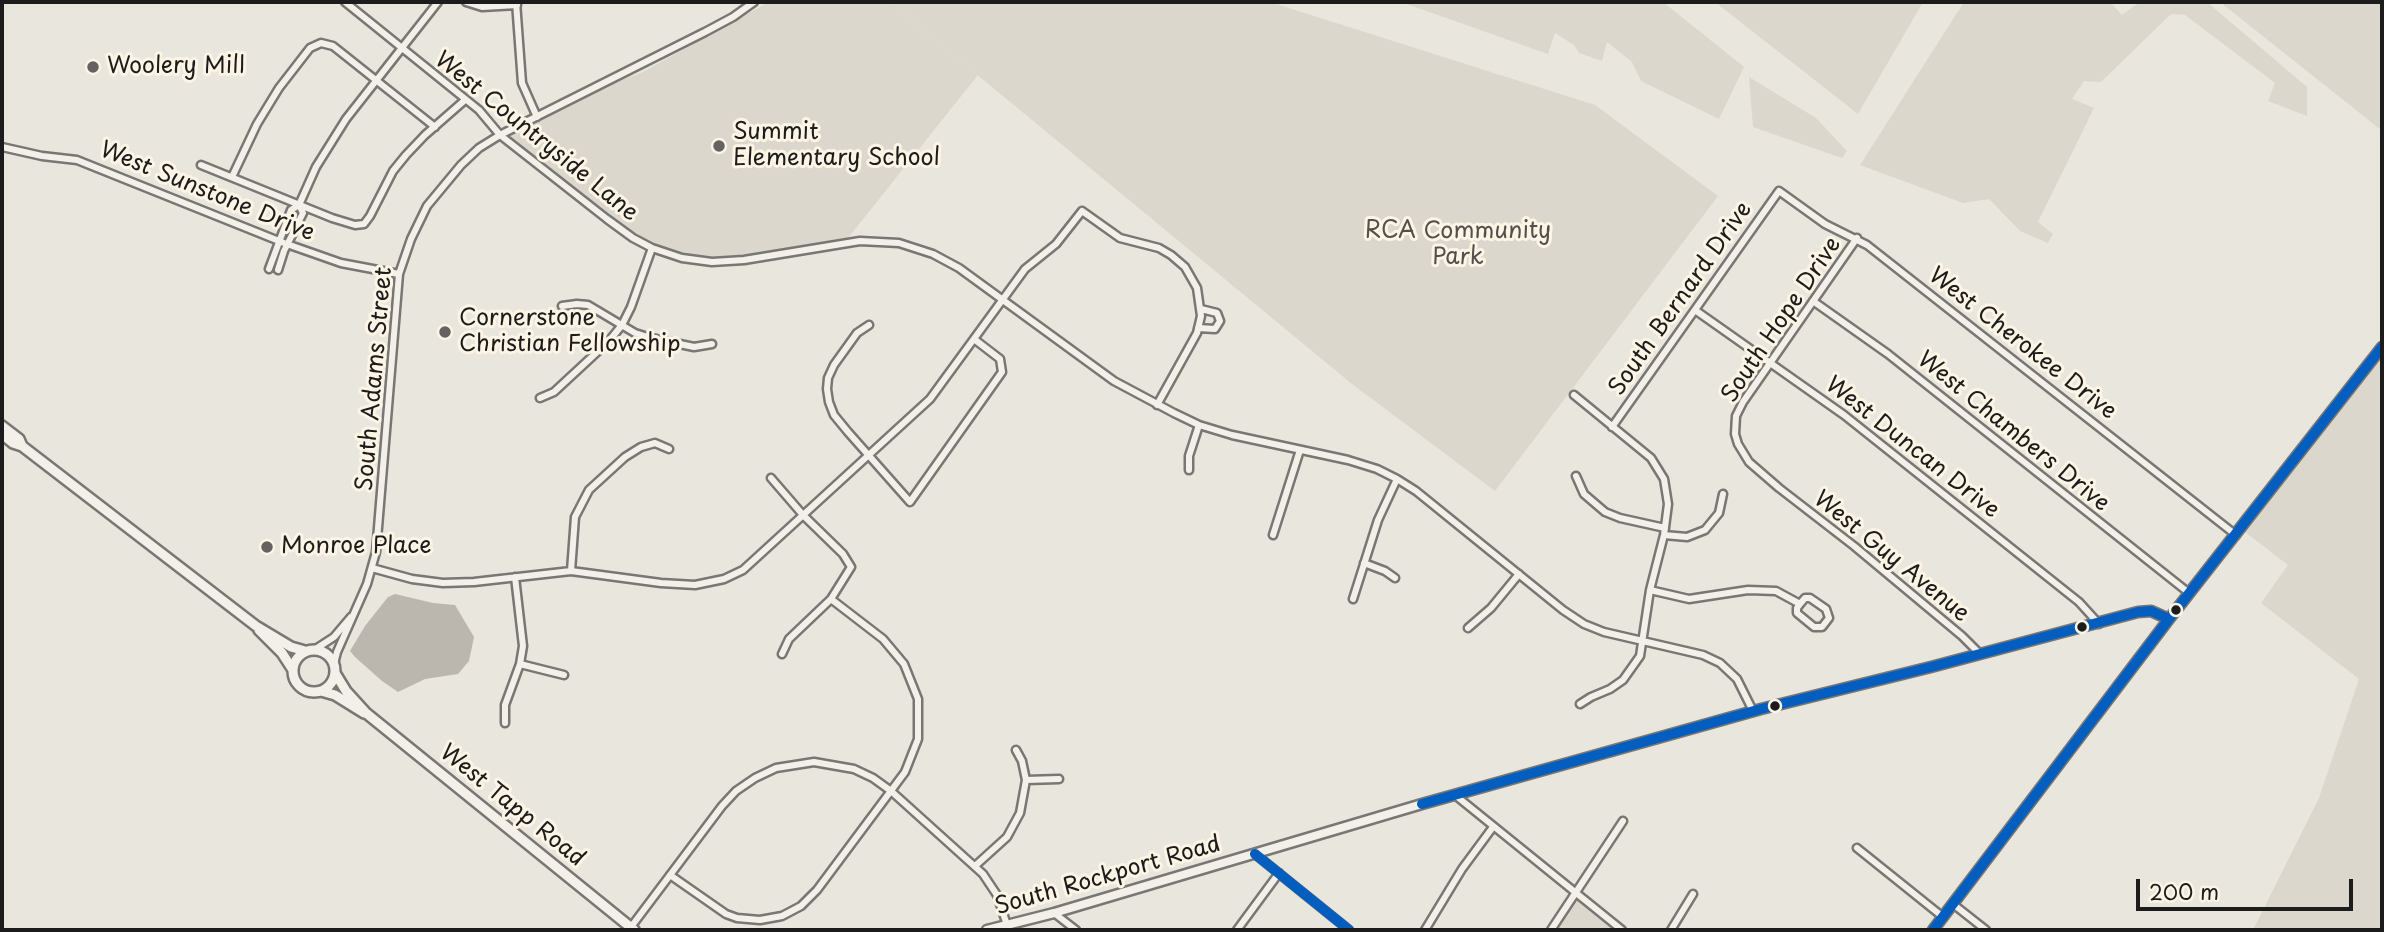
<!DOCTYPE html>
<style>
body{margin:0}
#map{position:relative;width:2384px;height:932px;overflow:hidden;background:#e9e6de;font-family:"Playpen Sans",sans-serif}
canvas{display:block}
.frame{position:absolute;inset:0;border:4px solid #1c1c1c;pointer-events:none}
.scale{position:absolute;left:2136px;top:879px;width:217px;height:32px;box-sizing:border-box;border:4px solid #1c1c1c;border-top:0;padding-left:9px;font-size:21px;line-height:24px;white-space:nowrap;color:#1c1c1c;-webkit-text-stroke:5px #fcf5e5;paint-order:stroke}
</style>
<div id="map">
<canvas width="2384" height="932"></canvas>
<div class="frame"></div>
<div class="scale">200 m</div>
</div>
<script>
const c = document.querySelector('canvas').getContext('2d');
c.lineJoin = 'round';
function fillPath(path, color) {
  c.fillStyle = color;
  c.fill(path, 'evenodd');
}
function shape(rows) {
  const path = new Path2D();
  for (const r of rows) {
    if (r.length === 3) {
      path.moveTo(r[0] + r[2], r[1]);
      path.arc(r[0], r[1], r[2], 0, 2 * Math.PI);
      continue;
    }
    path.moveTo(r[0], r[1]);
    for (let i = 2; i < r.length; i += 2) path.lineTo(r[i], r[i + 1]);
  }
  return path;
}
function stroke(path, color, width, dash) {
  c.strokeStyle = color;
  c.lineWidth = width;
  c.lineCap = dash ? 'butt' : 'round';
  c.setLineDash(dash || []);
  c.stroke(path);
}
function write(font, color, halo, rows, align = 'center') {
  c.font = font + ' "Playpen Sans",sans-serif';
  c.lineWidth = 6;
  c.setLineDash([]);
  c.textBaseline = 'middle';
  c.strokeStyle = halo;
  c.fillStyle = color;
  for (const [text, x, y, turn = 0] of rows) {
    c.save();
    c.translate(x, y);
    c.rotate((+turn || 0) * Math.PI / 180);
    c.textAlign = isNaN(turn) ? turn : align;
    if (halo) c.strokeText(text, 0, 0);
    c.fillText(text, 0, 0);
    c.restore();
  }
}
fillPath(shape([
 [769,2,889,2,978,75,844,243,712,265,651,247,499,133,575,98,643,72],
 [2220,2,2382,2,2381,130],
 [1577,899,1616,930,1557,930]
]), '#dbd7cd');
fillPath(shape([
 [889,2,1270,2,1595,105,1718,196,1495,491,1352,384],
 [1401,2,1663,2,1744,67,1719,119,1641,81,1632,62,1607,42,1602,61,1579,53,1574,45,1555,33,1548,54],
 [1715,2,1923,2,1858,114],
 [1964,2,2110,2,2122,15,2140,2,2207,2,2307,87,2307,116,2268,101,2275,83,2185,15,2171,14,2101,82,2084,81,2072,99,2094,108,2038,222,2053,234,2048,243,2020,231,1989,199,1963,203,1860,165],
 [1749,77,1816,118,1847,151,1842,158,1753,127],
 [2382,354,2382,930,2253,930,2319,798,2359,679,2261,603,2288,565,2245,532]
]), '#dbd7cc');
fillPath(shape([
 [395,594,433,603,455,605,474,637,469,661,458,674,425,679,398,692,382,681,355,657,350,651,365,626,388,597]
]), '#bbb6ae');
const minor = shape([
 [345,2,479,110,500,135,607,219,633,238,652,248,682,258,712,262,744,260,860,241,899,243,933,254,959,268,1114,381,1174,413,1199,425,1232,435,1348,460,1377,469,1397,479,1416,491,1563,610,1584,624,1604,632,1703,655,1720,663,1737,679,1753,711],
 [466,2,482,7,517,5],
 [516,2,522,83,537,117],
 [2,147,42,156,77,160,284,243,341,263,399,274],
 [201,165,332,218,355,225,364,224,370,216,393,171,406,155,425,135,465,100],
 [232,177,257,124,279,88,310,48,321,43,333,46,435,127],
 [1857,238,1743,402,1736,416,1735,434,1738,444,1749,462,1779,488,1854,546,1962,636,1980,654],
 [269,269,291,210,299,205,316,167,346,119,438,2],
 [278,270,284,251,303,213,299,205],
 [1813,301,1888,354,2189,593],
 [562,306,577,304,588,305,635,333,651,338,694,347,712,344],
 [1695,310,1844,415,2079,602,2099,624],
 [869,325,857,333,834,365,828,378,827,389,829,402,834,415,848,432,910,502,1002,372,1000,359,974,339],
 [1198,328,1215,329,1220,321,1217,313,1201,309],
 [1574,395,1651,458,1664,479,1668,504,1664,535,1650,590,1640,656,1623,680,1610,689,1591,697,1580,704],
 [540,398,554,392,609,341,622,325,631,307,652,248],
 [1612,427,1779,191,1825,224,1867,245,2236,535],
 [1189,470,1189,456,1199,425],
 [1576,476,1584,494,1605,512,1620,518,1665,528],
 [771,478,803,515,843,554,851,567,831,599,789,639,782,654],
 [1273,535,1300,450],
 [1664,535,1687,537,1705,530,1719,513,1723,494],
 [1364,563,1385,571,1395,578],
 [372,568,412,579,443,583,474,582,571,571,661,583,695,585,724,579,743,570,930,399,1025,269,1056,244,1082,211,1120,238,1159,248,1171,255,1185,267,1197,288,1201,316,1197,333,1157,405],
 [571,571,575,517,589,490,625,457,641,447,655,443,669,449],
 [1650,590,1689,599,1748,590,1776,591,1800,604,1797,608,1797,613,1814,627,1822,627,1829,618,1826,609,1810,598,1805,598,1800,604],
 [1353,599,1378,520,1397,479],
 [1468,628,1491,608,1519,574],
 [314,650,334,637,351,617],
 [334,664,337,652,367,584,376,552,399,274,411,239,427,206,461,165,479,148,500,135,705,32,733,17,754,2],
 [520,664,564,675],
 [505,723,505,705,520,664,523,646,515,577],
 [1026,780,1059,779],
 [1455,795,1622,930],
 [1857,848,1943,917],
 [1255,854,1349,930],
 [975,866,1007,837,1020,813,1026,780,1022,761,1016,750],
 [670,875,726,914,737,918,760,920,782,916,801,906,817,890,905,772,918,739,918,699,904,664,883,639,831,599],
 [1953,904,1986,930],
 [1054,913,1076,930],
 [631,927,722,806,736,791,755,778,776,768,814,762,854,769,873,778,891,791,983,874,997,895,1007,925],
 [1237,930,1279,873],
 [1425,930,1462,869,1493,827],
 [1551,930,1623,821],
 [1671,930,1693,894]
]);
const tertiary = shape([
 [987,930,1054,913,1422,804,1761,709,1931,667,2138,612,2151,611,2169,619],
 [1933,930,2169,619,2382,347]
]);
const secondary = shape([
 [2,426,19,439,22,446],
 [2,434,13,443,22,446,256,626,291,647,305,651],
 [259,630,282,653,293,670],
 [314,671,21],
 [335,673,346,691,366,713,634,930],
 [321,691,335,695,364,713]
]);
stroke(minor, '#787773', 11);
stroke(tertiary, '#787773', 13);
stroke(secondary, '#787773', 14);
stroke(minor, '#f3f0ea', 6);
stroke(tertiary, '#f3f0ea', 8);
stroke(secondary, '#f3f0ea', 9);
stroke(shape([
 [1422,804,1761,709,1931,667,2138,612,2151,611,2169,619],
 [1255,854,1349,930],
 [1933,930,2169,619,2382,347]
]), '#035ebf', 10);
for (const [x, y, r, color] of [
 [93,67,7,"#646360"],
 [719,146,7,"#646360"],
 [445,332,7,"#646360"],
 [267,547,7,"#646360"],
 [2176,610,6,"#1c1c1c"],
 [2082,627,6,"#1c1c1c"],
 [1775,706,6,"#1c1c1c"]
]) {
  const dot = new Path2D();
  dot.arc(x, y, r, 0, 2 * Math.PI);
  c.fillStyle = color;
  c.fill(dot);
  stroke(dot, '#fcf5e5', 2.5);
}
write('23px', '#1c1c1c', '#fcf5e5', [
 ["Woolery Mill",107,67],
 ["Summit",733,133],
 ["Elementary School",733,159],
 ["Cornerstone",459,319],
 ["Christian Fellowship",459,345],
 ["Monroe Place",281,547]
], 'left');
write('23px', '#1c1c1c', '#fcf5e5', [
 ["West Countryside Lane",536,137,39],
 ["West Sunstone Drive",207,192,22],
 ["South Bernard Drive",1681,299,-55],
 ["South Hope Drive",1782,320,-56],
 ["West Cherokee Drive",2022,344,38],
 ["South Adams Street",375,379,-85],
 ["West Chambers Drive",2013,432,39],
 ["West Duncan Drive",1912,448,38],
 ["West Guy Avenue",1891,557,39],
 ["West Tapp Road",512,806,39],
 ["South Rockport Road",1108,876,-16]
]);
write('23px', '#52504c', '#fcf5e5', [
 ["RCA Community",1458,232],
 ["Park",1458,258]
]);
</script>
